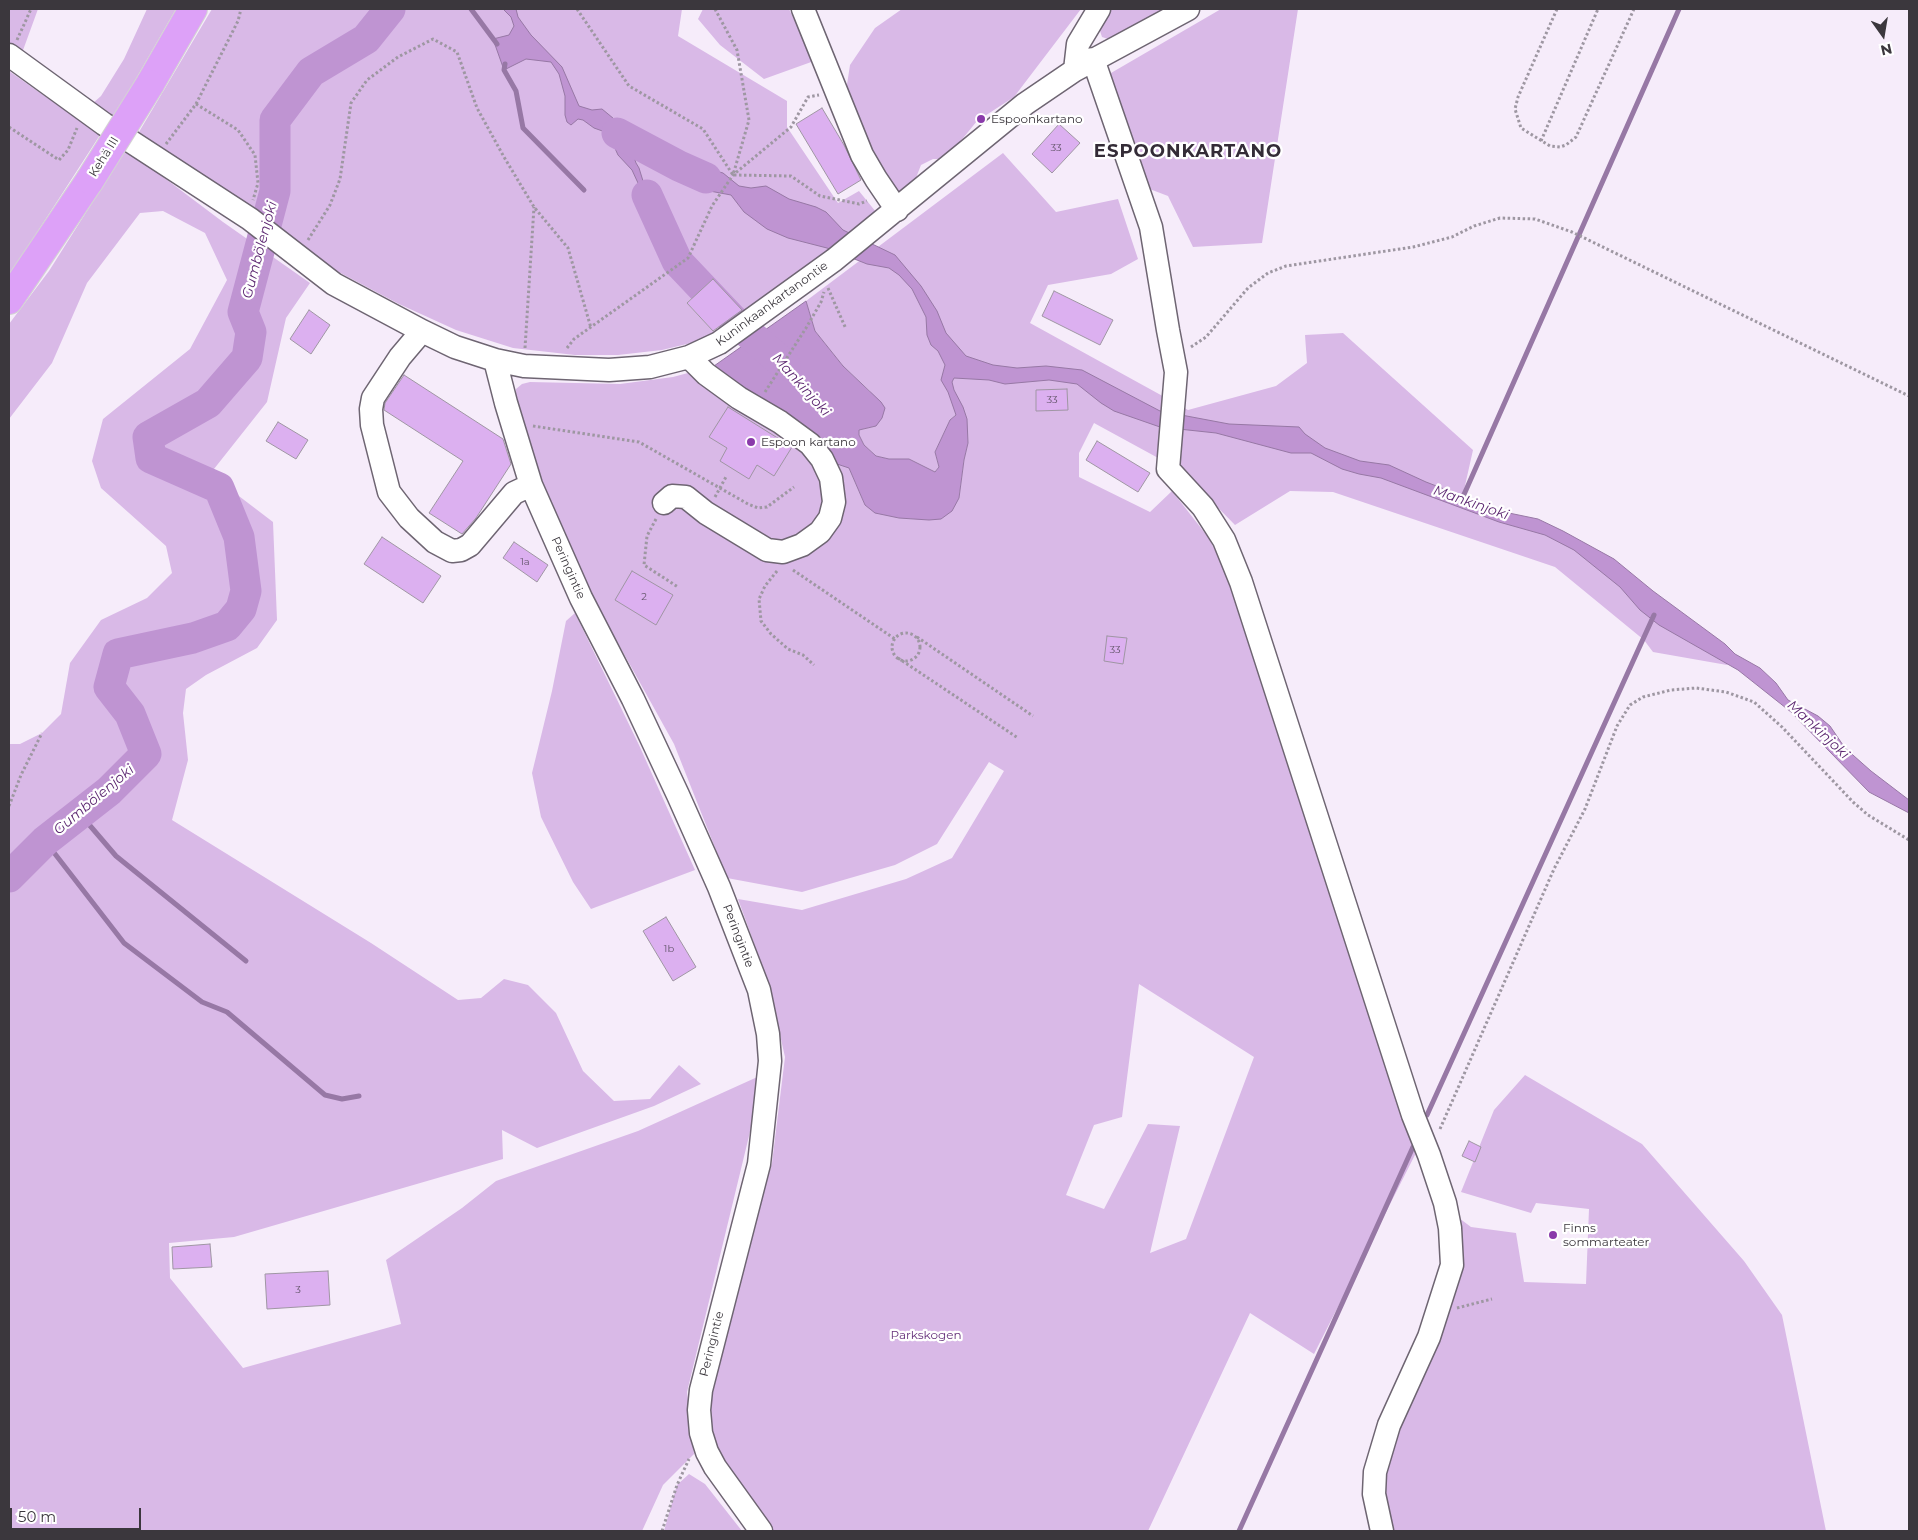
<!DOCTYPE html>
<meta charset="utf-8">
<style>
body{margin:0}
#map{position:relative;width:1918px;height:1540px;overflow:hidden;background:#f6ecfa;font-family:Montserrat,sans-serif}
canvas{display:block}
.frame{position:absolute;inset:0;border:10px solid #3b373d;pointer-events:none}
.north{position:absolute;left:1858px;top:10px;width:50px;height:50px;-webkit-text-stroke:4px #fff;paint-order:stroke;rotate:167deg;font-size:14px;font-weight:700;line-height:20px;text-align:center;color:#3b373d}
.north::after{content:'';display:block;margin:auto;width:18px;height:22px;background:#3b373d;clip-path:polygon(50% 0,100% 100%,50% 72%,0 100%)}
.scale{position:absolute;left:10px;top:1508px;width:131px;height:22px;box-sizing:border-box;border:2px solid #3b373d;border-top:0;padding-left:6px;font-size:15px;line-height:18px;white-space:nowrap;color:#3b373d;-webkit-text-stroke:4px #fff;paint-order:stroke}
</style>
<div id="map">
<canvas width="1918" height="1540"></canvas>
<div class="frame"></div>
<div class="north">N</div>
<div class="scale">50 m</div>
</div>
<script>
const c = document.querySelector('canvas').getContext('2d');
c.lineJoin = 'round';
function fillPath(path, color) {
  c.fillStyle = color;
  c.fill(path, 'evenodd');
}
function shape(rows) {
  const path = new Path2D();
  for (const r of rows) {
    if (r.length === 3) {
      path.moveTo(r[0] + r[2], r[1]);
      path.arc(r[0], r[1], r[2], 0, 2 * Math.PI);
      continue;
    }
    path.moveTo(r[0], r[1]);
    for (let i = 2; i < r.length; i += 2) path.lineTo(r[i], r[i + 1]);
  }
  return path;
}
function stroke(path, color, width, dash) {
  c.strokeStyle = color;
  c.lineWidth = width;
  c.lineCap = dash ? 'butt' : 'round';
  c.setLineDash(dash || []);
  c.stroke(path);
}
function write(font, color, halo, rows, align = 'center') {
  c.font = font + ' Montserrat,sans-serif';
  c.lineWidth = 4.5;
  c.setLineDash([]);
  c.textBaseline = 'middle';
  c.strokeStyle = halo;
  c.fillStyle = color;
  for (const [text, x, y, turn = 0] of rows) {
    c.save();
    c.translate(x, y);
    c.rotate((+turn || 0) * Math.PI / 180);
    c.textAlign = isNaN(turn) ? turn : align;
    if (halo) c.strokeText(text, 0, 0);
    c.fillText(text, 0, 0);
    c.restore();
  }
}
fillPath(shape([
 [9,9,38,9,22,53,9,44],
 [147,9,176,9,113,119,92,104,101,96,124,59],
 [212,9,682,9,678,36,787,101,787,127,838,203,859,191,876,212,761,306,742,310,713,279,687,303,716,334,691,343,662,350,618,355,575,355,513,348,456,330,399,304,331,268,220,186,136,137],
 [703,9,789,9,814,61,764,79,720,45,698,19],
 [902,9,1081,9,1014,97,977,121,946,159,933,159,921,165,912,188,899,199,869,154,846,91,850,65,875,28],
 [1111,9,1166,9,1108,39,1102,37,1100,31],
 [1221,9,1298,9,1262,243,1193,247,1168,196,1147,188,1111,85,1111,73],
 [9,71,100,135,9,276],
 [126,149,223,222,310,283,286,318,267,402,210,474,273,522,277,620,257,648,206,675,186,689,183,713,188,760,172,820,371,943,458,1000,481,998,504,979,528,985,556,1013,583,1071,614,1101,650,1099,679,1065,701,1084,654,1106,537,1148,502,1130,503,1159,234,1237,169,1243,170,1278,243,1368,401,1324,386,1260,462,1208,496,1181,638,1131,764,1074,687,1392,694,1454,663,1485,642,1531,9,1531,9,744,20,744,42,733,61,714,70,663,101,620,147,598,172,573,166,546,101,488,92,461,103,419,190,349,227,280,205,233,163,211,140,213,87,283,52,363,9,419,9,324,49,271],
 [1003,153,1056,212,1118,199,1138,259,1111,274,1048,285,1030,323,1188,410,1276,386,1307,363,1305,335,1343,333,1473,450,1462,499,1580,547,1734,656,1727,665,1653,652,1644,640,1555,567,1333,492,1290,491,1235,525,1182,471,1094,423,1079,453,1079,477,1150,512,1172,491,1208,537,1234,586,1419,1147,1314,1354,1250,1313,1148,1531,765,1531,723,1479,705,1391,772,1163,785,1057,768,982,738,899,802,910,906,879,952,858,1004,771,989,762,937,844,895,865,802,892,727,878,674,744,574,564,533,456,516,397,516,389,522,384,530,382,620,384,673,377,714,366,819,440,834,463,849,467,865,505,899,518,941,519,959,498,964,460,968,443,959,412,950,420,935,452,939,467,935,472,909,459,889,459,876,456,864,445,859,435,859,430,876,426,870,391,843,366,815,331,806,301],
 [1139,984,1254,1057,1186,1239,1150,1253,1180,1126,1148,1124,1104,1209,1066,1195,1094,1125,1122,1117],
 [575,613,639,745,695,870,591,909,573,882,541,817,532,773,552,691,566,621],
 [1525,1075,1642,1144,1744,1261,1782,1315,1826,1531,1385,1531,1382,1462,1425,1366,1455,1215,1471,1227,1516,1233,1524,1282,1586,1284,1589,1209,1536,1203,1531,1213,1461,1192,1494,1110],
 [689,1474,705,1484,742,1531,664,1531,677,1485]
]), '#d9b9e7');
const water = shape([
 [506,9,516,9,518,17,531,35,562,67,579,106,592,110,602,109,631,133,667,148,678,156,697,166,723,173,739,186,751,188,766,186,789,199,816,207,826,212,843,230,895,255,921,286,937,311,946,333,966,356,993,365,1017,368,1046,366,1082,370,1160,411,1229,424,1299,427,1305,434,1325,448,1360,461,1389,465,1426,482,1504,512,1538,519,1563,531,1614,559,1653,591,1725,644,1735,654,1760,668,1776,683,1788,700,1818,716,1830,726,1845,748,1871,771,1909,800,1909,813,1869,792,1791,712,1738,670,1659,625,1640,610,1620,587,1574,550,1545,535,1499,522,1381,478,1359,474,1342,469,1311,453,1291,453,1216,433,1160,427,1114,411,1101,403,1077,384,1049,380,1005,384,989,380,954,378,952,382,954,390,963,407,967,419,968,443,964,460,959,498,952,511,941,519,929,520,899,518,875,513,865,505,849,468,834,463,819,440,714,366,806,301,815,331,843,366,881,402,885,408,882,418,876,426,859,430,859,435,864,445,876,456,889,459,909,459,935,472,939,467,935,452,950,420,956,415,948,392,941,380,945,365,938,351,931,345,927,335,926,317,912,289,899,275,889,268,867,264,827,248,788,238,767,229,744,212,731,195,699,189,676,178,669,168,666,156,658,153,635,153,634,157,636,163,639,168,643,181,664,221,679,239,684,251,681,254,678,252,656,222,632,170,618,155,608,133,594,128,583,120,578,119,571,125,567,122,565,115,565,96,559,74,551,62,526,59,504,70,493,39,509,35,514,26,511,17,504,10,506,9]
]);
fillPath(water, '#bf94d2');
stroke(water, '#9778a5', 1);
stroke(shape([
 [471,9,497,44],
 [505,64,504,70,516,91,523,128,584,190],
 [1462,499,1679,9],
 [80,814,116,856,246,961],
 [45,841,124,943,202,1002,227,1012,325,1095,342,1099,359,1096],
 [1427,1115,1654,615],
 [1239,1531,1413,1147]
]), '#9778a5', 5);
stroke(shape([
 [617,133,679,166,706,178],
 [647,195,677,261,732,319,785,365],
 [9,877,45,841,109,791,146,754,130,714,109,687,118,654,193,638,227,626,241,609,246,591,239,537,219,488,151,458,148,437,208,403,247,358,251,332,243,312,275,191,275,120,311,72,366,39,390,9]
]), '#bf94d2', 31);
const building = shape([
 [822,108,844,145,861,180,838,194,796,124,822,108],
 [1059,124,1080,143,1052,173,1032,154,1059,124],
 [713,279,742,310,713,331,687,303,713,279],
 [1054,291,1113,320,1100,345,1042,316,1054,291],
 [309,310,330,325,311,354,290,339,309,310],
 [404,375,503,439,511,464,476,518,462,534,429,513,463,461,384,410,385,403,404,375],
 [1067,389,1068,410,1036,411,1036,390,1067,389],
 [728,407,792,447,774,476,757,465,749,479,720,461,727,448,709,437,728,407],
 [278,422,308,440,296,459,266,441,278,422],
 [1097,441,1150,473,1138,492,1086,460,1097,441],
 [382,537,441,576,423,603,364,564,382,537],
 [514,542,548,565,537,582,503,558,514,542],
 [632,571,673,595,656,625,615,600,632,571],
 [1107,636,1127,638,1123,664,1104,661,1107,636],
 [666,917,696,967,673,981,643,931,666,917],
 [1469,1141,1481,1147,1475,1162,1462,1156,1469,1141],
 [210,1244,212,1267,173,1269,172,1247,210,1244],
 [328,1271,330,1305,267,1309,265,1274,328,1271]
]);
fillPath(building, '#dcb0f0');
stroke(building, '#9f96a3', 1);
const minor = shape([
 [803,9,862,155,876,179,897,210],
 [9,55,104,124,250,219,334,284,422,331,455,347,495,360,524,366,609,370,650,367,689,357,719,343,834,260,1025,104,1075,70,1188,9],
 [1093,59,1151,227,1168,330,1176,372,1168,469,1203,507,1224,540,1241,582,1413,1115,1429,1155,1445,1203,1450,1228,1452,1265,1429,1337,1389,1425,1375,1472,1374,1494,1382,1531],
 [1075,70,1078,44,1099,9],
 [422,331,400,357,373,398,371,409,372,425,389,492,409,518,435,542,452,551,461,550,470,545,514,493,531,485],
 [495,360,506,403,531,485,581,598,633,699,678,795,719,887,759,990,768,1034,770,1061,759,1164,701,1390,699,1410,701,1433,707,1452,715,1467,761,1531],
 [664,503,672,496,686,497,706,513,767,550,783,552,802,545,820,532,830,518,834,502,831,478,822,459,810,444,780,422,739,398,706,374,689,357]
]);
const highway = shape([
 [150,84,193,9],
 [9,300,90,180]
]);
stroke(minor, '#6e6572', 25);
stroke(highway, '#d4d3d4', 30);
stroke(shape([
 [577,9,629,86,703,129,733,175],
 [715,9,737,50,749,120,733,175],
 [1557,9,1518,97,1515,109,1521,128,1550,146,1560,147,1566,145,1576,137,1634,9],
 [17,40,31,9],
 [196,104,238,130,255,155,258,183,253,200],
 [9,127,59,160,68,150,77,128],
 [1541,141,1598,9],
 [166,144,196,104,238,21,241,9],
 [734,175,791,176,820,196,859,204,867,201],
 [308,240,330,205,340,179,351,103,367,80,398,57,433,39,457,52,477,108,504,157,534,207,568,248,591,328],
 [828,288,846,329],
 [1191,347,1206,337,1248,288,1268,273,1286,266,1413,247,1452,237,1474,226,1500,218,1535,219,1572,232,1909,396],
 [525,348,534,207],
 [567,348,574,339,688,258,712,206,733,175,791,127,808,97,819,95],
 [765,392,806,328,821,302,824,292],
 [533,426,639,442,748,504,758,508,767,507,794,487],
 [715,497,727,475],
 [656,519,647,536,644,565,678,587],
 [793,570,895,639],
 [777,571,765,586,759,599,761,621,771,634,788,649,803,655,814,665],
 [906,647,14],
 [917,637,1033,716],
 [898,658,1018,738],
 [9,806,21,775,42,733],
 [1440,1129,1554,869,1585,809,1617,726,1630,705,1643,697,1671,690,1696,688,1726,692,1754,702,1782,727,1853,802,1868,815,1909,840],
 [1457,1308,1492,1299],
 [662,1531,677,1485,689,1459]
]), '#9e97a2', 3, [2.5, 2.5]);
stroke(minor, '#fff', 22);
stroke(highway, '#dda1f8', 28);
const highwayBridge = shape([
 [90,180,150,84]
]);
stroke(highwayBridge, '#d4d3d4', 30, []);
stroke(highwayBridge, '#dda1f8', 28);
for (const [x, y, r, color] of [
 [981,119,5,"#8a3aaa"],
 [751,442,5,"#8a3aaa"],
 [1553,1235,5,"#8a3aaa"]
]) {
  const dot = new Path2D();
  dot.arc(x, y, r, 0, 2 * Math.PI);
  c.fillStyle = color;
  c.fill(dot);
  stroke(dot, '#fff', 2);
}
write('10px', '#63556a', null, [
 ["33",1056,148],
 ["33",1052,400],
 ["1a",525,562],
 ["2",644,597],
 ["33",1115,650],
 ["1b",669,949],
 ["3",298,1290]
]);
write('12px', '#3b373d', '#fff', [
 ["Espoonkartano",991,119],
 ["Espoon kartano",761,442],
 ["Finns",1563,1228],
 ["sommarteater",1563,1242]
], 'left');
write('12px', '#3b373d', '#fff', [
 ["Kehä III",104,157,-58],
 ["Kuninkaankartanontie",772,304,-36],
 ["Peringintie",568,568,66],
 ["Peringintie",738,936,69],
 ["Peringintie",712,1344,-76]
]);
write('12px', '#65307a', '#fff', [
 ["Parkskogen",926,1335]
]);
write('italic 14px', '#5c2771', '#fff', [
 ["Gumbölenjoki",260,250,-75],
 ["Mankinjoki",801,385,48],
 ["Mankinjoki",1471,503,19],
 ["Mankinjoki",1818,730,43],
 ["Gumbölenjoki",94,800,-40]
]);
c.letterSpacing = '1px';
write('bold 18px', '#342c37', '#fff', [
 ["ESPOONKARTANO",1188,152]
]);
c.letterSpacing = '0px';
</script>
